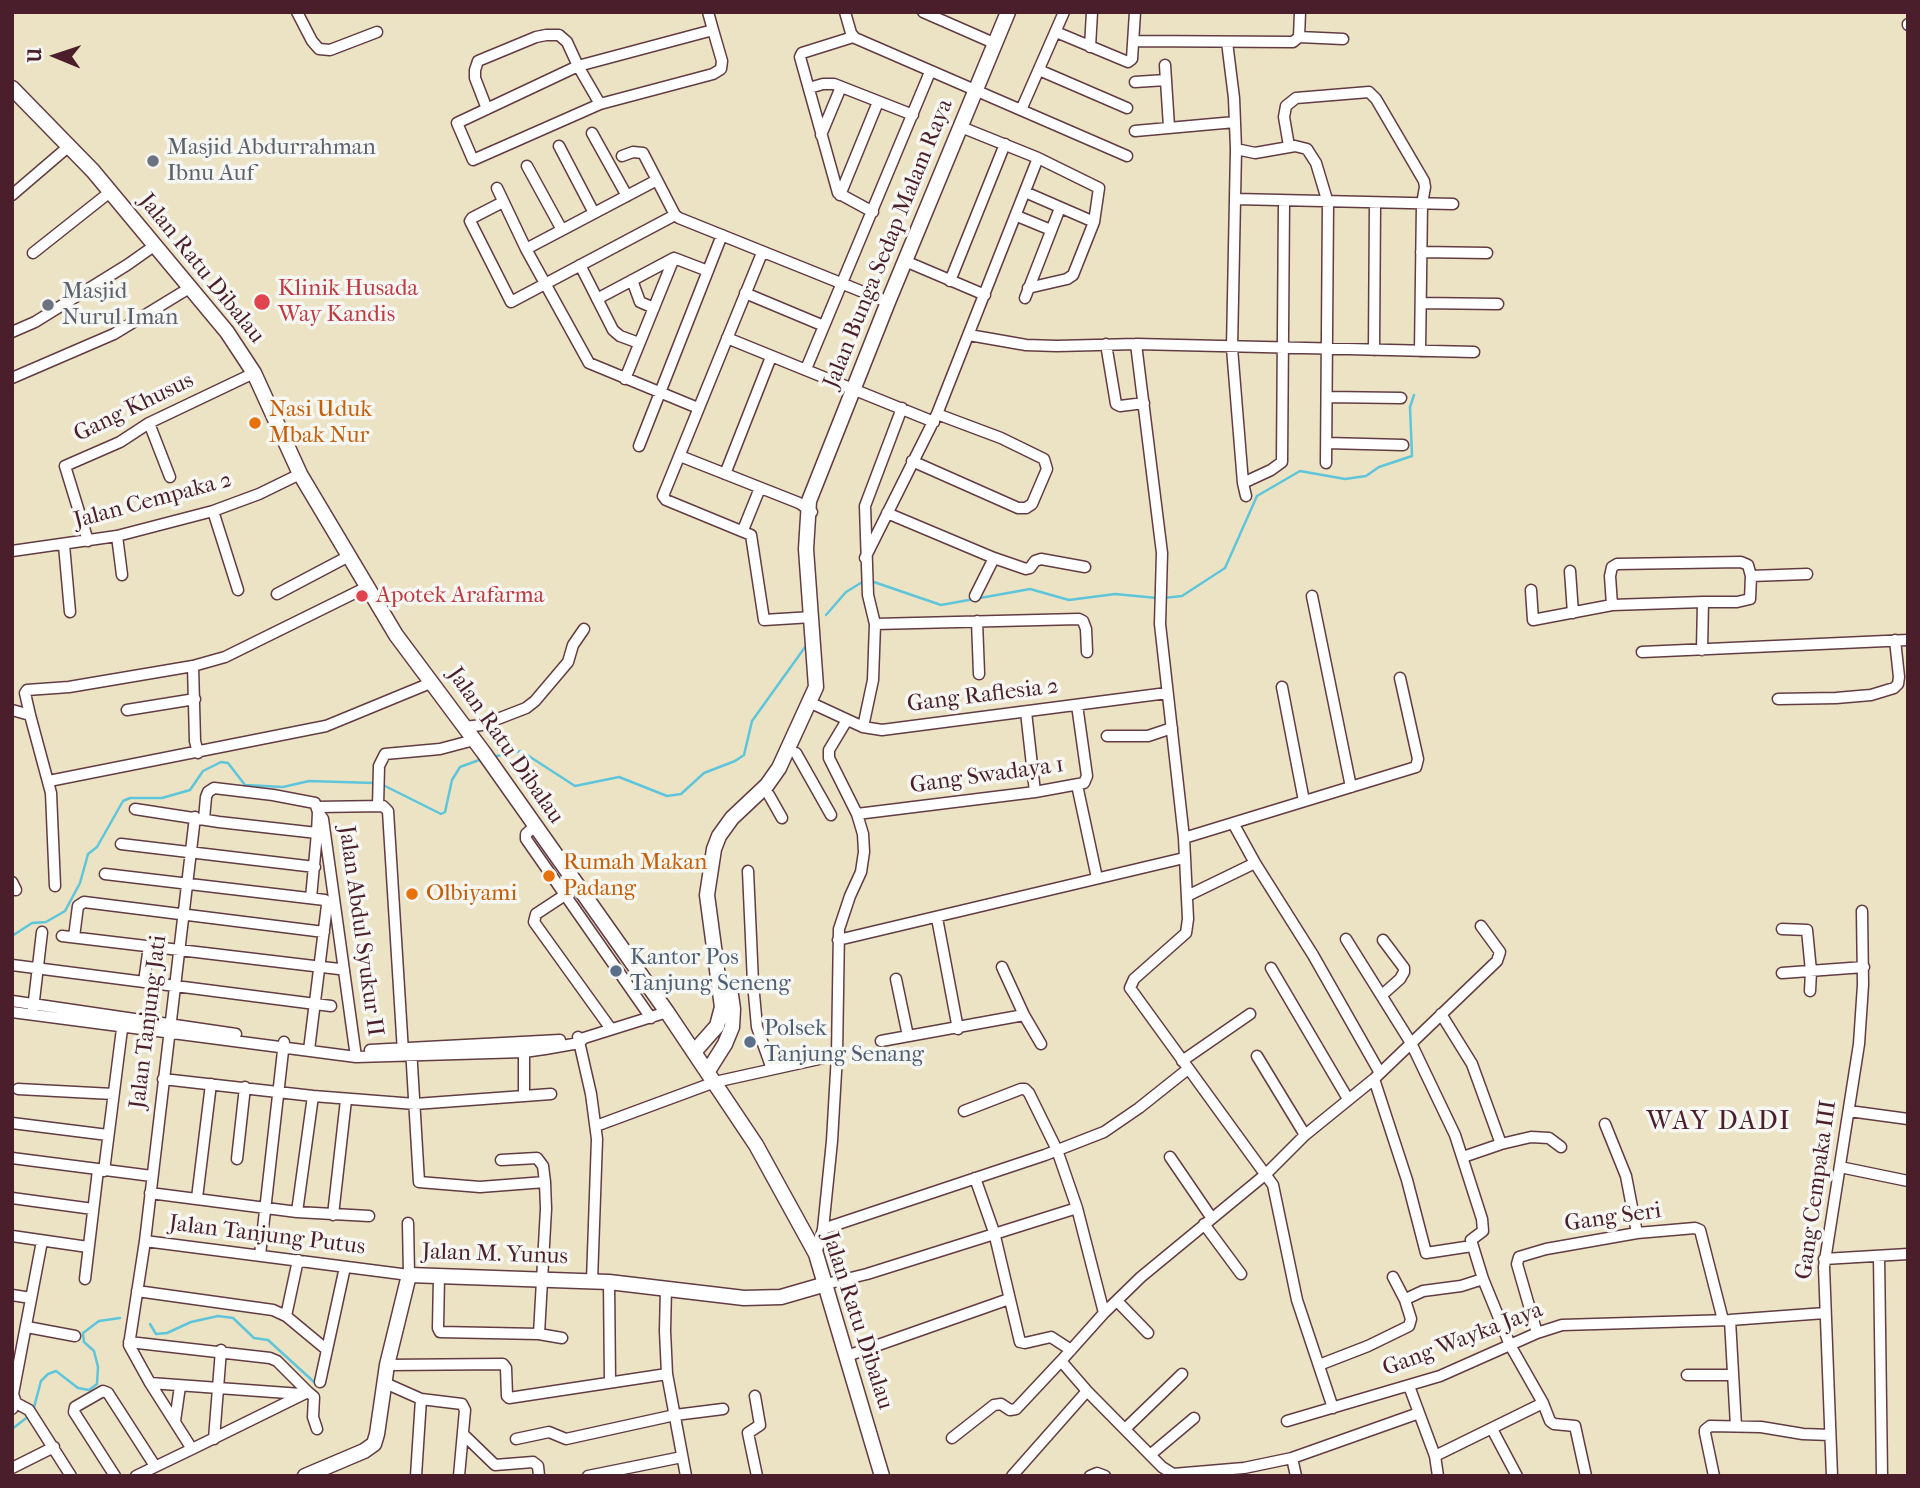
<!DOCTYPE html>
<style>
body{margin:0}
#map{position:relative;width:1920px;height:1488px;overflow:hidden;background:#ece3c5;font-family:"IM FELL French Canon",serif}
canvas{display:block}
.frame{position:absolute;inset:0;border:14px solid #4a1f2b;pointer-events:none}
.north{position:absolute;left:21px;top:21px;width:70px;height:70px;-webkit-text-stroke:5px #f6f6f2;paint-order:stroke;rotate:272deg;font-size:19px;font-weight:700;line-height:28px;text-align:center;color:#4a1f2b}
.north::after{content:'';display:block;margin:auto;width:24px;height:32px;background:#4a1f2b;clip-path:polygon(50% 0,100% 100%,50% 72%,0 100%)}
</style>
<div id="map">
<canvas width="1920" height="1488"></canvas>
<div class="frame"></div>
<div class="north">U</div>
</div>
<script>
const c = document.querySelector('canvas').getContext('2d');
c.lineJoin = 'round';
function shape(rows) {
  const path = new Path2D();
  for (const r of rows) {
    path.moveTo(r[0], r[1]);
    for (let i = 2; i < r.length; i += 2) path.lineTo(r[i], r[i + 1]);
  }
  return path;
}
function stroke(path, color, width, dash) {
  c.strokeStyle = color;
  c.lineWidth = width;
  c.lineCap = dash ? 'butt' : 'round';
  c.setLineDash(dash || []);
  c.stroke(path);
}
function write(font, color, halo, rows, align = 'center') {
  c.font = font + ' "IM FELL French Canon",serif';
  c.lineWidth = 7;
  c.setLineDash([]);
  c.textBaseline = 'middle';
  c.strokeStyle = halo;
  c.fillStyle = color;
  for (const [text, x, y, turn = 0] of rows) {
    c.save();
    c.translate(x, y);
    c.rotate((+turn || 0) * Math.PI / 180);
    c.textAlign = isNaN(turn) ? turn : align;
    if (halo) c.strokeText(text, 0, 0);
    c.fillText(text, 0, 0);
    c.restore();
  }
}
stroke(shape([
 [871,581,941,605,1030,589,1069,600,1115,594,1157,598],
 [1164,598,1182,596,1225,568,1257,496,1300,471,1345,479,1366,476,1379,467,1412,456,1410,407,1414,395],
 [826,615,846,592,864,581],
 [492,757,521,751,575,786,619,777,667,796,681,794,704,773,735,761,744,755,752,721,808,643],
 [383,785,441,814,445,812,452,780,460,767,482,759],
 [12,936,32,923,46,922,65,911,80,883,88,854,97,847,123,801,130,798,162,798,190,790,203,771,221,762,228,763,245,785,283,787,309,781,374,783],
 [150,1324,156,1334,167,1333,191,1322,218,1316,233,1318,254,1338,268,1340,314,1382],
 [33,1411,41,1381,48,1374,56,1371,78,1388,89,1390,97,1384,98,1367,94,1351,84,1342,83,1333,99,1321,120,1318],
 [12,1429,29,1416]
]), '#5ec5db', 2.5);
const street = shape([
 [297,12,312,41,319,49,330,50,377,32],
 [708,12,713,30],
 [845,12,851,33,855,38,1127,156],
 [923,12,996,44],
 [1908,25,1908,24],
 [713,30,722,61,721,69,713,74,600,104,473,160,457,123,578,66,713,30],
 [1056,32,1128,62,1132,59,1135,12],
 [853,37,802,53,800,57,838,193,873,212],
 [1299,37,1343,39],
 [1134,41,1293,42,1299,37,1300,12],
 [1227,42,1234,98,1236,149,1255,153,1295,146,1307,149,1316,163,1328,203,1326,463],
 [1090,47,1092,12],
 [1165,65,1169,127],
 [1039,70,1127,108],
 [1135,82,1166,80],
 [809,88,823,84,834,84,913,115],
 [487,109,475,78,475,70,478,61,536,37,546,35,559,35,567,42,578,66,600,104],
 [1021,110,1064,12],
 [961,127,1038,158,1099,188,1094,222,1073,275,1067,279,1028,288],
 [1135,131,1235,122],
 [592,133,627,196],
 [821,135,841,87],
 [559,146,594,213],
 [1289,146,1284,117,1286,106,1296,98,1369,92,1376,99,1424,181,1425,187,1422,204,1420,351],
 [1236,149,1232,348,1243,483,1246,496],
 [622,156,633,152,643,153,675,215,679,218,888,302],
 [527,166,562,230],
 [497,188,526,249,589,363,698,408],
 [1025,192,1094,222],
 [12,195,68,147],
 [840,195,878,102],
 [1235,199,1453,204],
 [503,202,472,218,470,221,511,302,675,215],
 [1017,216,1051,230],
 [526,249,657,180],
 [1421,252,1487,253],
 [33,253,110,192],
 [762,253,663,496,666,500,751,535,764,620,812,617],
 [905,261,985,295],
 [580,265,613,330,620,336,639,343],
 [632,280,640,302,654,308],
 [950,281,1005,144],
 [745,293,824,326],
 [1025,298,1060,208],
 [597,299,674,258,708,271],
 [1421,303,1498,304],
 [12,332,35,322,127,265,154,246],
 [969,335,1026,345,1057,346,1136,344,1474,352],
 [727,338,934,422],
 [1106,344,1116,404,1120,406,1144,403],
 [1136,344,1162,553,1160,624,1184,838,1188,919,1186,933,1134,979,1130,988,1273,1185,1297,1300,1333,1408],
 [1374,350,1375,203],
 [806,369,930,72],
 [12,378,114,334,191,287],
 [625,379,674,258],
 [1327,397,1401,398],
 [149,423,170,477],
 [1327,443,1403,445],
 [639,446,722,235],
 [680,456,799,503,812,512],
 [912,461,1018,508,1026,508,1032,504,1047,469,1044,459,1001,438,937,414],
 [725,474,771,357],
 [1243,483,1271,470,1282,462,1284,201],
 [213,511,238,590],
 [887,513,994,558,1026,569,1030,568,1035,561,1041,559,1085,567],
 [743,530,760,488],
 [117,536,122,575],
 [88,541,65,466,120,442,149,423,254,373],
 [64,545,70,612],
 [12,551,117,536,213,511,259,494,300,474],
 [865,558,937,414,1038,158],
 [1570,571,1573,613],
 [1751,576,1807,574],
 [1531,590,1533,620,1612,605,1703,602,1702,650],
 [277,594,349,556],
 [975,596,994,558],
 [1312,596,1351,787],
 [1612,605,1610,576,1612,567,1617,564,1741,562,1748,565,1751,576,1750,599,1737,602,1703,602],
 [977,621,979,674],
 [875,624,1079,619,1083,621,1086,629,1087,652],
 [1642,652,1908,640],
 [193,666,195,741,198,753],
 [1282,687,1304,801],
 [1778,699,1836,698,1871,695,1894,688,1898,684,1899,677,1895,640],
 [809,702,863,727,882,730,1167,693],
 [12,710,30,715],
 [127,710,195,699],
 [1026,712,1035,792],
 [464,727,482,725,526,708,535,701,568,662,573,645,584,629],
 [863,727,873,680,875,624,868,595,865,506,902,408],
 [1107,736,1148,736,1172,728],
 [796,753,831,815],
 [49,781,326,726,433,682],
 [1077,785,1097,878],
 [769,795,782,818],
 [378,806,379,766,385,754,440,749,474,740],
 [317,807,383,806,388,811,403,1052],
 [135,809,219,822,317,833],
 [318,812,323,819,356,1057],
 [857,814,1035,792,1084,783,1087,776,1077,705],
 [204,819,206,797,208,792,214,788,273,795,315,803,318,812,317,833,311,898],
 [1233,823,1255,863,1313,955,1380,1073],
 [535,826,526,834,526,839,651,1018],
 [1184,838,1416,767,1418,759,1400,678],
 [121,844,315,867],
 [748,871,753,983,757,1027,772,1069],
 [105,874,325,900,327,905,309,1050],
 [12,882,16,890],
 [55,886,51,793,30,715,25,693,27,690,69,687,193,666,225,657,367,587],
 [571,891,536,914,534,922,611,1029],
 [1187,896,1255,863],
 [937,918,958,1029],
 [1782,929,1807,930,1811,971,1810,991],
 [62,936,339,969],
 [74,937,78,906,84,902,324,932],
 [1346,939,1411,1043,1455,1135,1482,1219,1483,1231,1471,1240,1483,1279,1510,1345,1543,1403,1550,1421,1554,1424,1575,1426,1586,1476],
 [838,940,1184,858],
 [12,965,331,1006],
 [1002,967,1024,1015,1041,1044],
 [1271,968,1348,1099],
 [1782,973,1864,967],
 [896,979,908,1036],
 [144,982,149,946],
 [1382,995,1400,979,1404,972,1404,968,1383,940],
 [12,1001,236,1034],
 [33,1009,42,932],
 [12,1012,356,1057,524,1052,545,1049,579,1043,584,1038,667,1012],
 [1441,1014,1472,1064,1501,1144],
 [578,1037,591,1094,597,1139,592,1281],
 [881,1041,1024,1015],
 [524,1046,524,1096],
 [411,1048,419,1182,480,1187,545,1182,546,1209,539,1334],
 [370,1050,560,1040],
 [1257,1056,1305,1135],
 [1182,1061,1250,1014],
 [163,1079,313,1096,415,1104,551,1094],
 [1374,1079,1407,1180,1426,1253,1472,1246],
 [18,1089,113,1094],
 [964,1111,1021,1089,1025,1089,1029,1093,1057,1150,1077,1208,1104,1313],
 [1849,1111,1908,1119],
 [12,1123,108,1135],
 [1605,1124,1626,1176,1637,1233],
 [596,1126,715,1082,837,1055],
 [1170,1157,1211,1217],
 [1463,1157,1501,1144,1531,1137,1549,1138,1561,1147],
 [12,1158,152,1176],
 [237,1159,245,1087],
 [501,1160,537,1158,543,1166,545,1182],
 [1840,1167,1908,1181],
 [104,1171,123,1021],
 [975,1178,994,1232,1020,1342,1025,1343,1051,1337,1071,1350],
 [150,1193,297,1212,369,1216],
 [12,1198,93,1209],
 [197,1198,211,1084],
 [297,1212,313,1096],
 [333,1215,346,1100],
 [1204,1224,1241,1274],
 [823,1229,1045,1155,1104,1132,1139,1108,1188,1069],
 [12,1236,88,1247],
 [145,1241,409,1275,408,1223],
 [816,1254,823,1229,832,1141,837,1055,839,929,850,896,861,872,864,852,863,834,857,814,829,758,829,750,847,720],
 [260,1255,284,1042],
 [1879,1256,1882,1476],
 [1824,1259,1908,1254],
 [439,1276,438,1328,440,1332,539,1334,562,1338],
 [1393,1277,1405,1300],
 [85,1279,98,1170],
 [609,1282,610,1382],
 [826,1284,867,1274,1077,1208],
 [666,1288,665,1331,667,1374,686,1476],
 [137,1291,273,1310,286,1316,327,1350],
 [12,1295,31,1298],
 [1117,1301,1148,1333],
 [286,1316,298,1260],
 [1730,1320,1736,1426],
 [27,1327,75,1336],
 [1537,1333,1517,1264,1519,1257,1546,1249,1637,1233,1695,1228,1700,1230,1701,1234,1723,1320],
 [129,1342,270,1358,277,1361,308,1392],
 [847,1356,1009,1299],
 [387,1365,503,1364,506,1368,507,1396,509,1398,667,1374],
 [1319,1365,1368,1346,1409,1326,1411,1319,1405,1300,1408,1298,1423,1291,1461,1286,1483,1279],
 [1687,1375,1733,1375],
 [320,1382,345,1267],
 [150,1383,301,1394],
 [385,1383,421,1399,462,1404,465,1410,459,1476],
 [1409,1386,1435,1456,1438,1476],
 [755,1396,760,1425,748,1433,757,1476],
 [16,1403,29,1410,71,1476],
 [12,1409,16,1403,13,1394,42,1241],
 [1419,1413,1292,1458,1244,1468,1173,1474,1162,1467,1087,1391,1061,1361,1104,1313,1141,1277,1266,1174,1305,1135,1374,1079,1497,961,1500,952,1481,926],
 [175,1421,180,1386],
 [1287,1421,1440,1376,1537,1333,1562,1325,1730,1320,1825,1313],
 [1125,1429,1182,1374],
 [1492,1429,1517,1476],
 [463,1434,495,1465,533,1462,538,1466,539,1476],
 [952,1438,994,1405,1001,1404,1010,1410,1016,1409,1061,1361],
 [214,1439,221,1350],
 [516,1439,549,1432,566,1439,675,1415,723,1409],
 [192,1449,308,1392,314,1397,313,1417,317,1429],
 [1150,1455,1194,1418],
 [1435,1456,1543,1403],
 [1292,1458,1296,1476],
 [12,1468,54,1447],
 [115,1476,74,1412,75,1407,103,1391,108,1393,155,1466],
 [136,1476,192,1449,150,1383,129,1345,145,1241,195,817],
 [416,1476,421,1399],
 [588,1476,682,1457],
 [1012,1476,1087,1391],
 [1090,1476,1097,1473,1105,1476],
 [1714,1476,1705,1433,1705,1430,1710,1426,1761,1427,1803,1434,1830,1435],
 [1832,1476,1824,1267,1859,1044,1863,985,1862,911]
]);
const secondary = shape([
 [12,88,93,171,227,332,254,373,300,474,396,635,484,753,667,1012,756,1145,816,1254,882,1476],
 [694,1052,717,1026,722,1007,707,895,714,849,719,836,732,818,767,785,779,768,816,687,806,549,809,501,888,302,1008,12],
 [708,1071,725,1044,732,1027,733,1009,730,988],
 [305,1476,364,1451,374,1444,377,1434,387,1365,409,1275,609,1282,744,1298,781,1297,826,1284]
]);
stroke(street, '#623c42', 13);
stroke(secondary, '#623c42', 17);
stroke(street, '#fff', 10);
stroke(secondary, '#fff', 14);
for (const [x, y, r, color] of [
 [153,161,7,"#6b7280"],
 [262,302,9,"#e0444e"],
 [48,305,7,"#6b7280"],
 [255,423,7,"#e8710a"],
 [362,596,7,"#e0444e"],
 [549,876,7,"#e8710a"],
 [412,894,7,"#e8710a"],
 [616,971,7,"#5c6f8a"],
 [750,1042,7,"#5c6f8a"]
]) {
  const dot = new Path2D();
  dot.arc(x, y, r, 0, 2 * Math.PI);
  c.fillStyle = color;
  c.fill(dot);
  stroke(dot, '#f6f6f2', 2.5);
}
write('23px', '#5b616d', '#f6f6f2', [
 ["Masjid Abdurrahman",167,148],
 ["Ibnu Auf",167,174],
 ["Masjid",62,292],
 ["Nurul Iman",62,318]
], 'left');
write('23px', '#4a1f2b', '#f6f6f2', [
 ["Jalan Bunga Sedap Malam Raya",889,244,-68],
 ["Jalan Ratu Dibalau",201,269,51],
 ["Gang Khusus",134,408,-26],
 ["Jalan Cempaka 2",153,501,-15],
 ["Gang Raflesia 2",983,696,-7],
 ["Jalan Ratu Dibalau",505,746,55],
 ["Gang Swadaya 1",987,776,-8],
 ["Jalan Abdul Syukur II",360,931,82],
 ["Jalan Tanjung Jati",149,1022,-83],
 ["Gang Cempaka III",1817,1190,-82],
 ["Gang Seri",1613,1218,-8],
 ["Jalan Tanjung Putus",267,1236,7],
 ["Jalan M. Yunus",495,1255,2],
 ["Jalan Ratu Dibalau",857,1321,72],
 ["Gang Wayka Jaya",1463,1340,-21]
]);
write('23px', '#be3a42', '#f6f6f2', [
 ["Klinik Husada",278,289],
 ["Way Kandis",278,315],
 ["Apotek Arafarma",376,596]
], 'left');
write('23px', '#c56008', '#f6f6f2', [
 ["Nasi Uduk",269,410],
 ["Mbak Nur",269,436],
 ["Rumah Makan",563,863],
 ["Padang",563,889],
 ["Olbiyami",426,894]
], 'left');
write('23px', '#4e5e75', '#f6f6f2', [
 ["Kantor Pos",630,958],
 ["Tanjung Seneng",630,984],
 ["Polsek",764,1029],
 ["Tanjung Senang",764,1055]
], 'left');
c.letterSpacing = '2px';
write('26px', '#4a1f2b', '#f6f6f2', [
 ["WAY DADI",1719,1123]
]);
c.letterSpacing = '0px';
</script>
